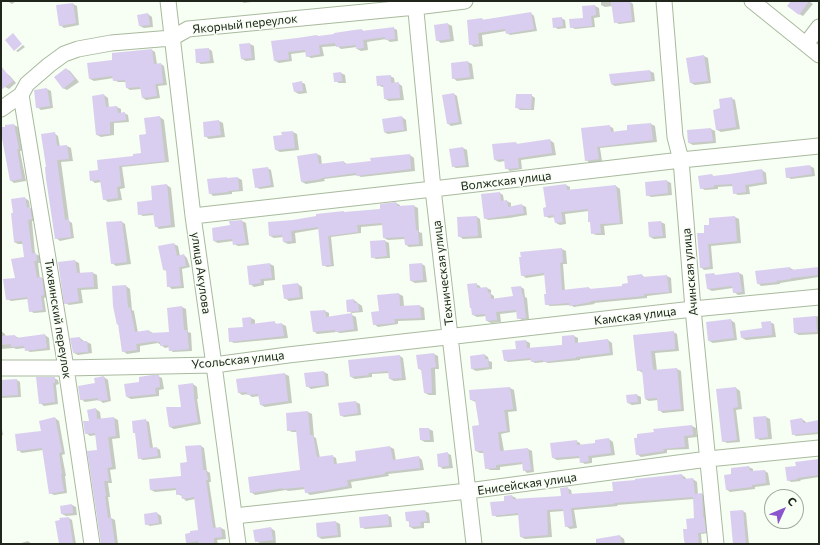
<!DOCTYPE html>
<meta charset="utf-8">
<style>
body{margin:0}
#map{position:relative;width:820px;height:545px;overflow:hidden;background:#f7fef3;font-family:Commissioner,sans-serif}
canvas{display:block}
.frame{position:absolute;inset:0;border:2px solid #20261c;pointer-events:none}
.north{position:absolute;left:764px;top:489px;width:40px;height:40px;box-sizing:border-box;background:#f7fef3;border:1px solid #a1a89d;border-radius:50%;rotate:46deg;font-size:11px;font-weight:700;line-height:16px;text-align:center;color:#20261c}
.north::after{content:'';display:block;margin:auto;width:14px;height:18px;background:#8b55cd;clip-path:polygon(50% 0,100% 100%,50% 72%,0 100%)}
</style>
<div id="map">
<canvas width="820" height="545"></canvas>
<div class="frame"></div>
<div class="north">С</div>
</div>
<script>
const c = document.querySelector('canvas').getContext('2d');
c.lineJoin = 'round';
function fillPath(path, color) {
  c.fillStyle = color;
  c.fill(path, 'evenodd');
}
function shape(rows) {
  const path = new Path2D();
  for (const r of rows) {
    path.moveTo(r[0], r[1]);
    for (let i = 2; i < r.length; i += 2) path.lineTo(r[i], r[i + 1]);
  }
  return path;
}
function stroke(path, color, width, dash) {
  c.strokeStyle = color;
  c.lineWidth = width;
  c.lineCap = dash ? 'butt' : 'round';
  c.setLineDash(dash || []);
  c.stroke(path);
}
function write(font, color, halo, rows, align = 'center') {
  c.font = font + ' Commissioner,sans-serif';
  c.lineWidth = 3;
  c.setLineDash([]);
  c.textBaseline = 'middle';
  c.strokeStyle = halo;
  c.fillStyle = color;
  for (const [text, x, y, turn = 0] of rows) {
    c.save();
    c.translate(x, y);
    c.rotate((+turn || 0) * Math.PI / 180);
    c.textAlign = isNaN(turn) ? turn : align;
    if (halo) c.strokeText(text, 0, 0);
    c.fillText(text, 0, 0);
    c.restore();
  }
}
fillPath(shape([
 [7,1,16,1,12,4],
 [240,1,258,1,244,3],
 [601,1,617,1,617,3,629,1,633,4,635,22,619,24,615,22,613,6,605,7,601,5],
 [793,1,809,1,813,4,803,16,799,14],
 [73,4,77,6,79,25,64,28,60,25],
 [595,6,599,8,600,17,594,18,595,27,575,29,571,27,584,19],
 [531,13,534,16,537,31,510,35,507,33,506,31,482,35,483,46,474,47,470,44,482,19,484,20],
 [148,14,152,17,153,27,144,28,140,26],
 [561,18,565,20,566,28,558,29,554,27],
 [448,24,452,26,454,41,441,43,437,40],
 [393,28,397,30,398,41,390,42,386,39,367,42,368,50,361,51,357,49,357,47,341,49,337,46,322,47,324,56,311,58,307,56,306,52,291,54,292,61,279,63,275,61,272,42,318,37,362,30,364,31],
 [250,44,254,46,255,60,246,61,242,59],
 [23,45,25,47,18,52,16,51],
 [209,49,212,51,214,63,201,64,197,62],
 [152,50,155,52,157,64,161,64,164,66,167,85,158,86,160,98,146,100,143,98,141,89,130,90,127,88,126,82,118,82,114,80,114,78,94,81,90,79,113,61],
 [704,56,708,58,711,83,695,85,691,83],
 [468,62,472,64,474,79,457,81,453,78,452,64],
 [66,69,70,71,79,82,67,90,63,88],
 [650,71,654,73,655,81,615,86,611,84],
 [1,73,6,73,10,76,16,83,9,89,5,87,1,82],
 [341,73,345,75,346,83,339,83,335,81],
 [390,76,394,78,395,84,398,83,402,86,404,100,389,101,385,99,384,87,382,87,378,85],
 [301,82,305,84,307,93,299,94,295,92],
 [47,89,51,91,53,108,41,110,37,107],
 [454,94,457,96,462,124,451,126,447,123],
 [104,95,108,98,109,108,117,107,121,109,121,113,124,113,128,115,129,122,114,123,114,135,101,137,97,135],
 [531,95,535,98,534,110,520,110,516,107],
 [731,98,735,100,740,129,721,132,717,130,721,109],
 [160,117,164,120,169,162,122,167,125,188,120,189,122,200,108,202,104,199,101,182,95,183,91,180,99,171,142,154,147,135],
 [402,117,406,120,407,131,388,134,384,132],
 [219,121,223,123,225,137,209,139,205,136,204,123],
 [651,124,655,126,657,142,600,148,602,161,590,163,586,160,609,126,613,128,614,133,629,131,628,126],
 [14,125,18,127,22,151,20,151,26,181,14,183,10,180],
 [711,129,715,131,716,143,693,145,689,143],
 [293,132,297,134,299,150,280,152,276,150],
 [54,133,58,136,60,147,67,146,71,148,73,161,61,162,69,221,72,223,74,238,60,241,56,238],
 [550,140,554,143,556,155,521,160,522,169,510,171,506,168,505,161,499,162,495,160,516,143,519,145],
 [463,148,467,150,469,167,456,168,452,166],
 [317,154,321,156,322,165,344,162,348,165,410,155,414,158,415,171,361,177,357,175,324,179,325,181,306,184,302,182],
 [810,166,814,168,815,176,791,179,787,177],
 [267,168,271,170,274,187,260,189,256,187],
 [762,170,766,173,767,184,749,187,750,194,738,195,734,193,733,186,718,187,718,189,705,190,701,188,712,175,715,177],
 [238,178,242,180,243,191,232,192,232,194,213,196,210,193,208,180],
 [667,181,671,183,672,195,651,197,647,195],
 [167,185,171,188,175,227,159,229,156,226,154,215,143,216,139,214,153,201],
 [566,185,570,187,570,190,616,186,620,189,623,224,604,226,605,235,596,235,592,233,589,211,565,214,566,224,560,225,556,223,555,217,549,218,545,216,547,208],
 [500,193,503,195,504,201,507,201,511,203,511,207,522,205,526,207,527,215,509,218,488,220,485,218],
 [25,198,29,201,30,208,34,210,36,221,32,221,35,254,40,256,41,263,38,263,40,279,42,278,45,281,48,297,44,298,46,312,34,313,30,311,28,299,11,301,7,299,16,279,25,257,23,244,18,244,14,242,14,214],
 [396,203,400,205,400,207,414,206,418,208,419,232,422,233,423,246,409,247,405,244,405,239,388,240,384,238,383,225,361,227,361,233,331,237,334,266,327,267,323,265,319,229,295,233,296,243,288,244,284,242,283,237,274,238,270,236,293,221,344,212,346,213,381,210],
 [477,217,480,219,482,238,463,239,459,236],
 [735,217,739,219,741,243,711,246,713,269,704,270,701,267,706,233,710,226],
 [242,221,246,223,249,245,238,246,234,244,233,241,218,243,214,241,231,226],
 [122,222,125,224,131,264,116,266,112,263],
 [661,222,665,224,666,238,654,239,650,237,649,223],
 [385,241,389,243,390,258,376,259,372,257,371,242],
 [174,244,178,246,180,256,184,255,187,258,190,267,182,269,184,288,172,289,168,286,167,271,164,270],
 [562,249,566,251,567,264,563,264,565,291,589,288,593,290,623,287,642,275,645,278,667,276,671,278,672,293,647,296,647,298,594,303,595,304,574,307,570,305,550,306,546,304,547,295,545,275,526,278,522,275],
 [75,261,79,263,80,273,93,273,97,275,98,289,81,290,83,303,69,305,65,303],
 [270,264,274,266,275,280,264,281,264,285,254,287,250,284],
 [422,264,425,266,427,282,415,283,411,281],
 [790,268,794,270,819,268,819,277,780,283,780,284,761,286,758,283],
 [739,273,743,275,745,294,738,295,734,292,733,288,712,291,708,289,714,274,717,276],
 [298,284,302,287,303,299,289,301,285,298],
 [476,284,480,286,481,289,487,288,491,290,491,294,494,296,494,299,514,297,521,287,524,289,525,297,527,298,529,319,522,320,518,318,517,312,500,314,501,322,491,323,487,321,487,316,477,317,473,315],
 [126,286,130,289,132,310,134,311,138,333,149,331,153,333,171,333,182,307,186,309,188,332,191,333,192,351,173,352,170,350,169,347,165,348,158,343,140,346,140,352,127,354,123,351,120,325,117,324,113,287],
 [399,294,403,296,404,306,420,306,424,308,425,320,398,321,398,324,378,327,374,324,380,312],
 [354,300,362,306,363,312,352,313,348,311],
 [325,311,329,313,329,318,352,315,356,317,358,331,340,333,337,332,317,334,314,331],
 [819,316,819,334,799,335,795,333,794,319],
 [251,318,255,320,255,325,274,322,278,325,282,324,286,326,288,338,234,343,230,341,244,328],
 [731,320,735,323,737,340,713,343,709,341],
 [770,322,774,324,776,337,746,340,742,338,763,329],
 [1,331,5,334,6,337,15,336,19,338,45,335,49,338,50,350,30,352,26,350,26,348,16,349,14,348,1,349],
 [673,332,677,334,679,351,655,353,657,371,677,369,681,371,684,411,663,413,659,410,658,400,649,401,645,399,643,373,638,370,635,336],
 [574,336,578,338,578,344,608,340,612,343,613,355,580,359,580,360,548,363,545,362,535,363,531,361,531,360,508,362,504,360,517,349,526,341,530,343,530,349,564,345],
 [80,338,84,341,84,342,87,342,91,344,92,353,78,355,74,353],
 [434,354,438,356,439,369,435,369,436,395,429,395,425,393,423,371,419,369],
 [485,355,488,357,489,361,492,362,492,369,476,371,472,369],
 [400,356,403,358,406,380,394,381,390,379,389,373,372,374,372,377,355,379,351,377],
 [324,372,328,374,329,386,311,389,307,386],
 [285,374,289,376,292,403,265,407,261,405,260,396,252,397,248,394,242,395,238,392],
 [158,376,162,378,164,389,159,390,159,396,131,399,127,397,140,383],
 [104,377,108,380,111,401,103,403,99,400,85,402,81,399],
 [54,378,58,380,59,384,56,385,58,404,44,406,40,403],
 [17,380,20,382,21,397,1,398,1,381],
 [193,384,197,387,198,399,197,399,201,424,174,429,170,427,182,408],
 [510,388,514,390,517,411,508,412,510,432,501,434,504,451,528,449,532,451,534,472,527,473,524,470,523,464,500,467,500,470,490,470,486,468,485,453,480,453,476,451,480,426,476,402,471,400],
 [736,388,740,391,742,409,736,410,740,442,727,443,723,441],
 [637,395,641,397,641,404,632,405,628,403],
 [356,402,360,404,361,415,344,417,340,415],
 [96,409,100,412,101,419,114,418,118,420,120,438,112,439,116,469,110,470,112,483,108,483,110,497,108,497,111,518,115,520,118,544,105,544,98,451,97,435,90,436,86,433,90,422],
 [308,412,312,414,314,437,316,438,320,458,332,456,336,458,337,464,357,462,390,447,394,449,396,461,419,457,422,460,424,470,388,474,389,476,351,482,352,488,310,495,306,492,306,489,288,491,286,490,255,495,251,492,301,471,297,432,292,432,288,430],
 [766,417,770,419,772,439,760,440,756,438],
 [55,418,59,421,65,454,62,455,66,476,65,476,67,493,54,495,50,493,43,450,22,453,18,450,43,431],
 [802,419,806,422,806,423,819,421,819,434,796,436,793,434],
 [145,420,149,422,153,448,157,448,160,450,161,458,143,460,139,458],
 [1,424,3,435,1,435],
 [692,426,696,428,697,437,688,438,689,449,667,450,667,453,641,457,637,454],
 [420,429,429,429,433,431,434,442,425,442,421,440],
 [609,439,613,442,615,455,592,458,592,463,585,464,581,462,580,458,557,460,553,458,576,441,580,443,581,446,596,444],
 [201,446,204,448,207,471,210,473,211,482,209,482,216,529,221,528,225,530,226,539,217,540,218,544,187,544,186,534,199,531,195,499,186,501,183,498,182,496,177,494,177,490,155,492,151,490,182,477,188,463],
 [447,453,451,455,453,468,443,469,439,466],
 [819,460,819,477,800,480,801,481,791,482,788,480,797,467],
 [749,467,753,469,753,472,765,471,768,473,770,485,755,487,755,489,730,492,726,489,733,475],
 [682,475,686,478,686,480,693,479,697,482,698,495,702,494,706,497,709,533,701,534,702,544,686,544,688,530,695,519,694,499,617,505,618,506,574,510,577,528,570,529,566,526,564,511,550,512,552,537,525,539,521,537,519,515,497,517,493,515,505,501,512,496,516,498,516,500,562,497,567,488,571,490,572,495,614,491],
 [72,505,76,507,77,515,66,516,62,514],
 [425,511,429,513,430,523,424,523,424,528,414,529,410,527,410,522,407,521],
 [743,511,746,513,749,544,734,544],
 [157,513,161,516,162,524,150,526,146,524],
 [387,515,391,517,392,527,365,529,361,527],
 [69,518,72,520,76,544,60,544],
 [336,522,340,524,341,537,322,539,318,537],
 [271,528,275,531,276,544,264,544,264,543,260,543,256,541],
 [620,536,624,539,625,544,611,544],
 [28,541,32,544,18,544]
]), '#0003');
fillPath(shape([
 [623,1,630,1,632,21,614,23,611,2],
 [791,1,809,1,799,15,787,6],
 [73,3,76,23,59,26,56,5],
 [595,5,596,15,591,16,592,26,570,28,569,19,583,18,582,6],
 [531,12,534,29,506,34,505,29,478,33,479,44,469,45,467,20,482,18,482,20],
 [148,13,150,25,139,26,137,15],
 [562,17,563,26,553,28,552,18],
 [448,23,450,39,436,41,434,25],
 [394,27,395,39,385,40,385,37,363,40,364,48,356,49,356,45,336,47,335,43,319,45,320,54,306,57,305,50,288,52,289,59,274,61,271,41,297,38,317,35,318,36,334,34,334,33,354,30,362,29,362,31],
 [13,33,22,44,14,51,5,40],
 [250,43,252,58,241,59,239,44],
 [209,48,210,61,196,63,195,49],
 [152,49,154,64,161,63,163,83,155,84,157,96,142,98,140,87,126,88,125,80,113,81,112,76,89,79,87,63,112,60,112,53],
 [704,55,708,81,690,83,686,58],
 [468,61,470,77,452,79,451,63],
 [1,66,13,81,1,90],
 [66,68,75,79,63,89,54,77],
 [650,70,651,80,611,84,609,74],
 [341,72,342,81,334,82,333,73],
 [391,75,391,83,399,82,400,98,384,99,383,85,377,86,376,76],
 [302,81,303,91,294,92,292,83],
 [47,88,50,106,36,108,34,90],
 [454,93,459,122,447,124,442,95],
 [104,94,106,107,117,106,118,113,125,112,126,120,110,122,110,134,96,135,92,96],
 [516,94,532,94,531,109,515,108],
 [732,97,736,127,716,130,713,110,720,108,719,99],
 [160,116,165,161,119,166,121,186,117,187,118,198,103,200,100,180,90,181,89,171,98,170,97,160,133,156,133,154,141,153,139,135,146,134,144,118],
 [402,116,404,130,384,132,382,119],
 [219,120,221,135,204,137,203,122],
 [651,123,653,140,597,147,599,159,585,161,581,128,610,125,611,132,627,130,627,125],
 [14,124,19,149,17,149,22,179,10,181,1,133,1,127,5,127,5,125],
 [711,128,713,141,688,143,687,130],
 [293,131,295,148,275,150,273,136,282,135,281,132],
 [55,132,57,146,67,145,69,159,57,160,65,220,69,219,71,237,55,239,46,179,45,167,46,167,41,134],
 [550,139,552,153,518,158,519,168,505,169,504,159,494,160,492,144,516,142,516,144],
 [463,147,466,165,452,167,449,149],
 [317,153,319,164,344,161,344,164,371,161,370,158,410,154,411,169,356,176,356,173,321,178,321,179,301,182,297,156],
 [810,165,812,174,786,178,785,168],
 [268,167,271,185,255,188,252,169],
 [762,169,764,182,745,185,746,192,733,194,732,184,714,185,714,187,700,189,698,176,712,174,713,176,730,174],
 [227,177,227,178,238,177,239,190,228,191,228,192,209,194,207,179],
 [667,180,668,193,646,196,645,182],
 [167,184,171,225,155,227,153,213,138,215,137,202,152,200,151,186],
 [566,184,567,190,616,185,620,223,600,224,601,233,591,234,590,222,588,222,588,209,561,212,563,222,555,223,553,215,544,217,543,208,546,207,543,187],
 [500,192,501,201,507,200,508,207,522,204,524,213,505,216,484,219,481,194],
 [25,197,27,208,30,207,32,219,28,220,32,253,36,253,37,261,34,261,37,278,42,277,44,295,41,296,43,310,29,312,27,297,6,300,3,279,15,278,11,259,24,257,22,241,14,242,11,213,13,213,11,199],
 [396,202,397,206,414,205,416,230,418,230,419,244,405,245,404,237,383,238,382,223,357,225,358,232,328,236,331,265,322,266,318,227,291,231,292,241,283,242,282,235,269,236,268,222,293,220,316,216,316,214,344,211,344,212,380,209,380,204],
 [477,216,478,236,458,237,457,217],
 [735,216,737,241,708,244,710,267,700,268,697,233,704,233,704,225,709,225,709,218],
 [242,220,246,243,233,245,232,239,213,241,212,228,230,225,229,221],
 [122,221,127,262,111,264,106,222],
 [661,221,663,236,649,237,648,222],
 [385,240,387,256,371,258,370,241],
 [174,243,177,256,184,254,186,266,179,267,181,286,167,287,166,270,163,270,158,246],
 [562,248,563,262,560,263,562,290,589,287,589,289,622,286,622,284,628,283,627,276,642,274,642,277,667,275,669,292,644,294,644,296,591,301,591,302,569,306,569,303,545,305,544,294,546,294,544,273,521,276,519,257,521,257,520,252],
 [75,260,77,273,93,272,94,287,77,288,79,301,64,304,58,262],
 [270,263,272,278,260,279,261,283,249,285,247,266],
 [422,263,423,280,410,281,409,264],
 [790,267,790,270,819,267,819,275,791,278,791,279,776,281,777,282,757,284,755,271],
 [739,272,742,292,733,293,732,286,707,289,705,274,714,273,715,275],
 [298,283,300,297,284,299,282,285],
 [477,283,477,288,487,287,488,293,490,292,491,299,513,296,511,287,521,286,522,295,523,294,526,318,517,319,516,310,496,312,497,320,486,321,485,314,472,315,471,308,470,308,467,284],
 [126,285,128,308,130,307,135,332,149,330,150,333,169,332,167,308,182,306,184,330,187,330,189,349,169,351,168,345,160,346,160,342,156,342,156,341,136,344,137,350,122,352,118,324,117,325,113,306,112,286],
 [399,293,400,306,420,305,421,318,394,319,395,323,373,325,371,312,379,311,377,295],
 [354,299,354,303,358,303,359,311,347,312,346,300],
 [325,310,326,317,352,313,354,329,335,332,335,330,313,332,310,311],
 [816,316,817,332,794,333,793,318],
 [251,317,251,324,275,321,275,324,282,323,284,336,229,342,228,328,243,327,242,318],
 [731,319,734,338,708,341,706,322],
 [771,321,772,335,741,338,740,331,762,328,761,322],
 [674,331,675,349,651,351,653,370,677,368,681,409,658,411,657,398,645,399,642,370,637,371,633,335],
 [45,334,47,348,25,351,24,346,11,347,11,344,1,345,1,336,15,335,16,338],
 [574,335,575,343,608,339,610,353,576,357,576,358,543,362,543,360,531,362,530,358,504,361,502,350,516,349,515,341,526,340,527,348,562,345,562,336],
 [80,337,81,341,87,341,88,352,73,353,70,338],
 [434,353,436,367,431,368,432,393,424,393,421,369,418,369,416,355],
 [485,354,485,359,488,359,489,367,471,369,470,356],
 [400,355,402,378,389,379,388,371,368,373,369,375,350,377,348,360],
 [324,371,326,385,306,387,304,373],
 [285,373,288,401,260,405,258,394,247,395,247,392,238,393,236,379],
 [152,375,159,375,160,387,155,388,156,394,126,397,124,384,139,382,139,377],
 [104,376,108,400,98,401,98,398,80,400,78,386,95,383,94,378],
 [36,377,55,377,55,383,53,383,55,402,39,404],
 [17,379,18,395,1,396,1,380],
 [193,383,194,397,198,422,169,427,166,407,181,407,178,385],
 [510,387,513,409,504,410,507,431,498,432,500,451,528,448,531,470,523,471,522,462,496,465,496,468,485,469,483,451,475,451,472,426,479,425,475,400,470,400,469,390],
 [736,387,738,407,733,408,737,440,722,442,716,389],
 [637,394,638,402,627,403,626,395],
 [356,401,358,413,340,416,338,403],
 [96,408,97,419,114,417,116,436,108,437,112,467,107,468,109,481,104,481,106,496,105,496,108,518,111,517,115,544,101,544,87,451,97,450,95,433,85,434,83,421,89,421,87,410],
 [308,411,310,435,313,435,317,457,333,455,334,464,356,461,355,451,390,446,393,460,419,456,420,468,385,472,385,474,347,480,348,486,327,490,305,493,304,487,283,489,283,488,250,493,248,477,300,470,296,430,287,431,286,413],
 [766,416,768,437,755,439,753,417],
 [55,417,62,452,59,453,62,474,61,474,64,491,49,494,42,448,17,451,15,434,41,431,39,421],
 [802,418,803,423,819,420,819,432,792,435,790,420],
 [146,419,150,448,157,447,158,456,138,459,135,433,133,433,132,421],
 [692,425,693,435,684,436,685,447,663,449,664,451,636,455,634,438,637,438,637,434,654,432,653,429],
 [419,428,429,428,430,440,420,440],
 [609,438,611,453,588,456,589,461,580,463,579,456,552,458,550,443,577,440,577,445,595,443,595,440],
 [201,445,203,470,206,470,208,480,206,480,213,528,221,527,222,537,214,538,214,544,199,544,198,541,186,543,185,534,190,533,190,531,198,530,194,497,182,499,181,494,176,495,176,488,150,490,149,479,181,476,180,463,187,462,185,446],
 [448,452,449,466,438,467,437,454],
 [819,459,819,475,797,478,798,479,787,481,785,467,796,466,795,462],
 [749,466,750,471,765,470,766,483,752,485,752,487,726,490,724,475,731,474,731,468],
 [682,474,683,479,693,478,695,494,702,493,703,517,704,517,706,532,698,533,699,544,685,544,684,540,683,529,687,529,686,519,694,518,693,497,614,503,614,504,571,508,573,526,565,527,563,509,547,510,548,535,520,537,518,513,492,516,490,502,504,501,504,496,512,495,513,499,561,496,560,488,568,487,569,494,613,491,612,482,635,480,635,479],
 [72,504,73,513,61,514,60,506],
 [425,510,427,521,420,522,421,526,409,527,409,521,406,521,405,512],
 [743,510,746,544,733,544,730,511],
 [157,512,159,523,145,525,144,514],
 [388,514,389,525,360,528,359,517],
 [69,517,73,544,59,544,55,521,60,520,59,518],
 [336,521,338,535,317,537,316,523],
 [271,527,273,540,255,542,253,530],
 [620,535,622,544,596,544,596,539]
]), '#dacef0');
const minor = shape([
 [168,1,193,216,214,365,238,544],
 [415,1,433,189,474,544],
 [664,1,675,137,681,160,693,309,716,544],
 [752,1,819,55],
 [806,44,819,27],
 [21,95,66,368,92,544],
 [1,109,21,95,27,84,49,65,64,54,78,49,111,43,172,38,188,29,416,7,465,1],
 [193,216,433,189,681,160,819,146],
 [1,368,66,368,214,365,288,355,693,309,819,297],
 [234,516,468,491,708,459,819,448]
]);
stroke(minor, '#a9ba9f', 17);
stroke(minor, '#fff', 15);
write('12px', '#20261c', '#f7fef3', [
 ["Якорный переулок",245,24,-6],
 ["Волжская улица",506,181,-7],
 ["Ачинская улица",690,272,-95],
 ["улица Акулова",201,273,82],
 ["Техническая улица",443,273,-97],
 ["Камская улица",635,316,-7],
 ["Тихвинский переулок",58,319,81],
 ["Усольская улица",238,360,-6],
 ["Енисейская улица",527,484,-8]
]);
</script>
